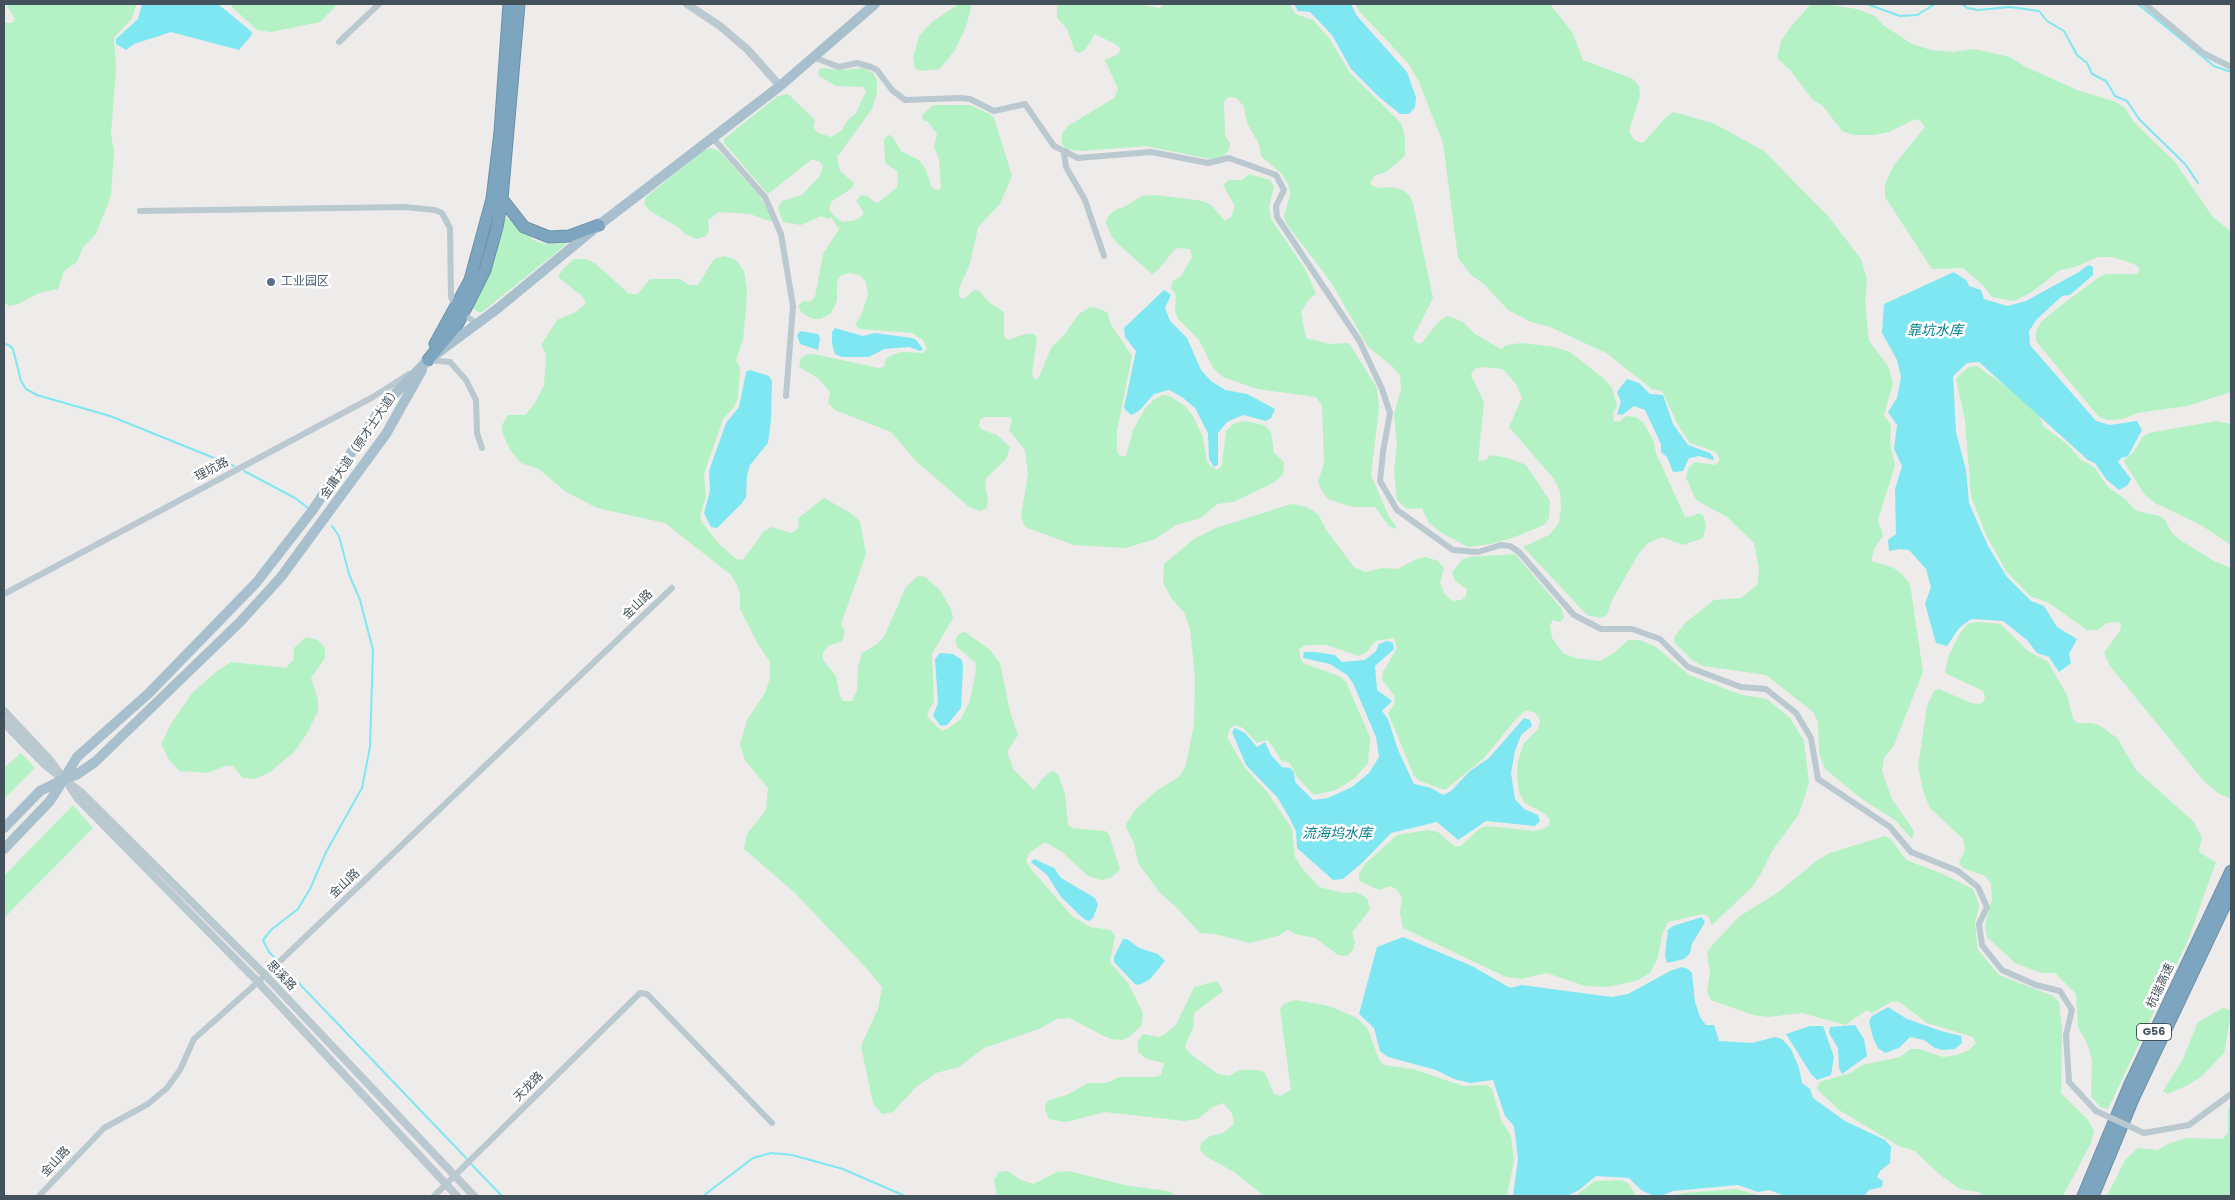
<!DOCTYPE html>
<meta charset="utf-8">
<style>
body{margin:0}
#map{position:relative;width:2235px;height:1200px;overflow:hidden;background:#eeebeb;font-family:Poppins,sans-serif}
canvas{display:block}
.frame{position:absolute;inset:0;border:5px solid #42515a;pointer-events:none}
</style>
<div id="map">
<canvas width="2235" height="1200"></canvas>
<div class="frame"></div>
</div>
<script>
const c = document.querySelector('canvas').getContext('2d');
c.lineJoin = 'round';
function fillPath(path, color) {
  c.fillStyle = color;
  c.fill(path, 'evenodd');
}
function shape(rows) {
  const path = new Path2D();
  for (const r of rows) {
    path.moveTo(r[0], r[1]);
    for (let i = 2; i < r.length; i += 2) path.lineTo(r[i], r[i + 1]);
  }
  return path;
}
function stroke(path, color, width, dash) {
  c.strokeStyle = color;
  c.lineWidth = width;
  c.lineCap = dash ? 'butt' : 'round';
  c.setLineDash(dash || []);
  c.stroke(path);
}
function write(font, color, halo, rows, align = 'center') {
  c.font = font + ' Poppins,"Noto Sans SC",sans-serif';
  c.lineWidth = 5;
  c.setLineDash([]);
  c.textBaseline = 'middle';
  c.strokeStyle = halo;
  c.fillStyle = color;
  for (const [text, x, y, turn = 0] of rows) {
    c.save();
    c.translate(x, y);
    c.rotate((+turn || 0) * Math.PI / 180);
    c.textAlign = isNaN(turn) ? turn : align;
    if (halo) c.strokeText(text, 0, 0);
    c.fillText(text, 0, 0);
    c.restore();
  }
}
fillPath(shape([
 [6,4,136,5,132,18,114,38,116,69,111,134,114,151,111,196,96,234,83,247,77,262,64,271,58,289,39,293,18,304,9,306,4,302,4,23,12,23,15,19],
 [229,4,338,4,320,22,271,32,257,30],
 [959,4,972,4,966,27,955,50,940,69,921,71,915,68,913,58,919,36,933,21],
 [1060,4,1137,4,1160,8,1164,4,1290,4,1295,14,1313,20,1329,38,1350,73,1401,123,1405,137,1405,156,1386,172,1374,176,1370,184,1377,188,1391,187,1403,190,1410,196,1413,204,1433,298,1413,337,1415,342,1421,344,1439,321,1448,316,1463,322,1475,334,1501,349,1507,345,1522,343,1554,347,1570,352,1604,379,1612,388,1617,406,1613,413,1614,422,1620,421,1626,416,1636,417,1643,422,1653,440,1656,453,1685,517,1693,516,1698,513,1703,515,1706,525,1703,538,1683,545,1662,537,1648,543,1639,553,1611,602,1607,615,1601,618,1587,615,1523,547,1549,535,1559,523,1561,506,1560,491,1554,479,1509,427,1522,398,1516,384,1503,369,1483,367,1474,369,1471,375,1484,402,1478,461,1486,460,1490,455,1508,458,1526,465,1550,501,1549,518,1544,525,1512,538,1491,544,1468,547,1440,532,1429,523,1422,508,1407,509,1397,500,1394,471,1397,444,1394,415,1401,388,1400,376,1392,366,1368,347,1331,282,1288,226,1284,217,1290,194,1288,184,1281,173,1261,156,1259,144,1247,123,1244,107,1237,98,1228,97,1224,102,1225,135,1230,144,1229,150,1222,157,1210,159,1146,146,1081,151,1066,149,1062,143,1062,134,1068,126,1114,98,1118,89,1105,60,1117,55,1121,49,1115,44,1095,34,1085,50,1079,53,1075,51,1067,29,1057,18,1057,6],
 [1355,4,1550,4,1572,32,1583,60,1633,79,1639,86,1640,96,1629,131,1634,140,1643,143,1666,117,1674,112,1713,123,1764,151,1828,216,1861,259,1867,279,1865,302,1869,341,1888,366,1893,383,1884,415,1891,425,1890,443,1895,465,1878,520,1883,536,1874,549,1871,561,1892,567,1901,573,1910,584,1923,672,1894,745,1884,758,1882,771,1892,799,1914,831,1912,839,1895,820,1862,799,1824,768,1819,752,1818,722,1813,712,1766,675,1703,666,1692,660,1674,642,1675,636,1685,623,1714,600,1741,598,1758,584,1759,568,1754,543,1727,517,1696,500,1686,478,1689,467,1695,462,1716,465,1720,460,1716,452,1690,443,1678,425,1662,391,1652,389,1606,353,1550,327,1531,322,1508,310,1483,283,1472,276,1458,258,1443,143,1419,82,1408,63,1359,11],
 [1824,4,1857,9,1875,16,1883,25,1912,44,1931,50,1953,52,1974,49,2010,57,2024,66,2077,90,2116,102,2125,108,2133,121,2175,162,2212,216,2231,232,2231,392,2187,406,2137,413,2122,419,2107,420,2098,416,2036,341,2036,331,2041,322,2059,307,2099,277,2106,274,2137,274,2140,269,2134,264,2112,257,2098,257,2075,267,2060,270,2032,292,2014,301,1992,297,1984,286,1963,268,1932,269,1885,197,1885,184,1894,165,1925,127,1922,122,1915,119,1889,132,1874,135,1853,135,1842,131,1823,106,1812,99,1791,71,1777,58,1781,41,1792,25,1810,5],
 [821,68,843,70,864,68,874,74,877,81,877,94,872,109,837,157,840,171,854,183,852,188,831,202,829,209,833,215,843,222,856,220,863,215,863,211,856,201,861,195,867,196,873,201,878,203,897,187,898,172,885,163,885,159,884,139,888,135,892,136,901,151,919,160,925,168,932,188,938,190,941,187,939,159,934,147,937,134,928,122,923,120,922,115,933,105,970,105,990,114,994,118,1012,176,1000,204,978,227,970,264,959,288,959,297,964,299,974,290,979,291,989,302,1004,312,1004,336,1008,340,1025,334,1034,334,1037,338,1032,374,1035,380,1039,377,1051,348,1064,335,1079,314,1090,307,1100,309,1108,313,1110,323,1132,356,1117,431,1117,451,1120,456,1126,456,1133,430,1146,407,1155,399,1163,395,1170,396,1186,407,1193,416,1203,437,1207,462,1212,467,1217,470,1222,465,1226,431,1233,424,1244,421,1264,425,1271,432,1274,453,1284,462,1283,475,1273,483,1233,502,1217,504,1201,518,1176,525,1155,539,1126,548,1074,545,1025,527,1021,516,1028,474,1025,450,1009,430,1012,421,1010,417,984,417,980,420,979,426,982,430,997,435,1010,447,1006,459,986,478,985,487,988,498,987,508,979,511,968,506,916,461,891,432,835,410,828,403,830,392,818,378,799,367,801,358,808,354,818,355,879,368,884,367,886,359,892,355,902,352,923,353,927,349,923,340,912,333,859,329,855,323,860,318,868,295,866,282,860,275,848,273,840,276,837,282,837,301,831,313,821,319,813,319,802,313,798,306,803,301,810,302,815,297,823,254,839,229,831,217,828,219,821,216,801,225,783,222,778,208,782,201,802,195,819,177,823,167,820,162,812,159,768,194,724,143,724,139,778,96,788,94,815,120,813,127,818,133,831,137,842,130,847,121,856,113,866,91,863,87,836,86,819,76,818,71],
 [711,148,719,151,760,196,773,221,769,221,750,214,719,212,708,220,709,231,706,236,697,239,685,234,678,227,650,211,644,204,646,197,703,151],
 [1249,174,1270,180,1274,187,1269,207,1271,219,1305,269,1316,294,1310,298,1301,312,1306,338,1329,344,1349,343,1377,388,1379,408,1371,475,1389,517,1396,526,1395,529,1389,526,1375,507,1352,507,1328,499,1322,491,1318,482,1324,463,1322,406,1316,397,1257,389,1223,377,1213,368,1199,340,1178,319,1175,311,1176,295,1171,288,1172,282,1181,276,1187,266,1192,257,1190,249,1176,248,1158,270,1152,274,1118,244,1111,235,1106,223,1108,216,1117,209,1124,207,1142,196,1156,195,1203,201,1211,205,1225,221,1231,217,1235,206,1223,185,1229,180,1242,180],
 [506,217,533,240,545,244,568,243,482,312,478,312,472,308],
 [725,256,736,260,744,271,747,289,746,307,743,340,736,360,740,369,738,398,734,407,723,419,704,474,706,497,700,515,702,522,719,544,736,559,743,560,764,531,772,527,791,533,795,531,799,526,798,518,824,498,852,514,860,522,866,554,841,624,845,631,842,641,828,646,823,653,823,660,836,676,840,696,843,701,852,701,857,690,858,667,862,653,876,645,884,637,906,587,918,576,925,577,940,590,951,609,953,618,932,654,934,701,927,714,929,719,942,731,947,729,961,719,970,700,976,670,975,662,958,648,955,640,960,633,965,632,989,649,1000,663,1010,712,1018,735,1007,752,1014,770,1034,790,1043,778,1052,771,1058,774,1065,794,1068,825,1072,828,1105,831,1109,834,1120,870,1110,878,1101,880,1088,876,1062,852,1045,842,1029,853,1026,861,1031,869,1073,917,1090,927,1111,930,1115,936,1110,962,1128,983,1143,1013,1141,1026,1129,1037,1122,1040,1110,1039,1069,1018,1057,1019,1039,1029,984,1048,959,1067,936,1073,916,1087,893,1112,882,1114,873,1103,861,1046,878,1009,882,987,869,971,795,893,744,849,747,834,766,810,768,788,745,760,740,745,747,720,765,693,770,678,770,662,758,644,740,609,740,593,736,583,731,575,665,523,597,508,566,492,539,469,521,463,511,451,503,435,502,425,508,415,525,415,535,403,544,385,546,355,541,345,557,320,576,312,586,303,583,297,558,277,562,270,574,259,585,259,595,263,629,294,638,294,650,279,680,279,689,285,698,285,714,259],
 [1977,366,2035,407,2044,427,2067,444,2081,460,2094,467,2108,487,2125,499,2136,511,2160,516,2165,520,2172,533,2180,540,2214,561,2231,568,2231,799,2218,793,2203,780,2110,666,2104,653,2120,631,2121,625,2119,622,2107,623,2098,630,2087,630,2049,603,2030,596,2006,571,1986,535,1971,496,1965,420,1956,379,1968,367],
 [2216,421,2231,424,2231,545,2201,525,2155,503,2144,494,2125,463,2124,460,2134,452,2142,437,2149,433],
 [1291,504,1307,507,1318,514,1327,531,1354,567,1365,572,1383,568,1397,569,1417,559,1426,557,1438,561,1444,568,1440,583,1444,593,1452,601,1462,600,1466,596,1467,589,1455,581,1452,572,1463,559,1470,557,1515,554,1561,608,1564,618,1560,622,1553,620,1550,625,1552,638,1563,653,1575,658,1600,661,1614,653,1628,640,1640,640,1656,647,1689,675,1742,695,1767,699,1790,718,1804,741,1809,783,1799,814,1772,851,1760,875,1752,887,1712,925,1708,916,1703,914,1668,922,1662,935,1658,957,1650,973,1636,981,1607,987,1585,986,1547,973,1521,979,1506,977,1403,928,1400,913,1402,897,1396,889,1390,886,1379,890,1359,881,1359,874,1365,864,1397,835,1427,830,1438,832,1454,846,1461,846,1480,828,1487,826,1533,831,1543,829,1549,825,1550,820,1545,814,1525,803,1519,793,1517,775,1518,761,1524,743,1538,729,1540,720,1535,713,1526,710,1516,719,1484,758,1445,790,1420,781,1414,776,1388,713,1395,703,1394,695,1382,680,1383,672,1397,648,1394,638,1375,641,1367,652,1358,656,1327,645,1306,645,1299,649,1300,657,1303,663,1339,676,1346,682,1370,737,1368,763,1355,778,1336,790,1314,795,1297,777,1290,763,1282,761,1268,740,1257,743,1243,728,1236,725,1230,728,1227,738,1245,768,1268,793,1292,829,1295,857,1301,867,1319,887,1344,893,1356,892,1367,898,1370,909,1352,933,1355,942,1354,949,1347,956,1338,955,1315,938,1295,934,1288,930,1278,936,1250,943,1215,934,1200,933,1175,906,1160,893,1138,863,1134,843,1125,826,1135,810,1155,792,1180,776,1186,765,1194,724,1195,677,1190,629,1184,612,1172,599,1163,583,1164,564,1194,539,1216,528],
 [1977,622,2000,624,2028,651,2048,662,2067,695,2073,719,2077,723,2093,723,2102,727,2117,738,2136,770,2194,822,2202,838,2199,849,2200,853,2216,862,2188,940,2108,1109,2101,1107,2091,1097,2092,1060,2087,1043,2078,1027,2076,994,2055,973,2041,973,2015,963,1987,937,1985,925,1992,899,1991,884,1985,876,1963,868,1959,862,1965,850,1963,839,1930,808,1923,791,1918,766,1927,706,1934,691,1939,689,1971,703,1980,704,1984,701,1985,696,1983,691,1945,673,1948,657,1961,631,1968,624],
 [306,637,318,640,325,648,325,658,311,678,318,700,318,711,306,735,295,751,270,772,255,779,243,778,233,766,225,766,207,773,179,771,168,758,161,744,172,722,193,692,216,672,231,662,286,668,293,660,294,648],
 [21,753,35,768,4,799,4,768],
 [73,805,93,828,4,918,4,876],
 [1885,836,1891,839,1906,860,1943,874,1973,889,1979,905,1975,924,1978,950,1999,975,2053,996,2059,1002,2062,1029,2061,1093,2088,1120,2094,1131,2091,1143,2063,1196,1983,1196,1979,1192,1960,1189,1940,1175,1915,1151,1899,1146,1839,1110,1817,1089,1820,1082,1850,1073,1862,1065,1900,1057,1911,1049,1919,1049,1943,1057,1957,1055,1969,1050,1976,1043,1973,1037,1927,1023,1898,1001,1891,1002,1872,1013,1867,1010,1845,1025,1802,1013,1769,1017,1753,1015,1711,1000,1707,991,1710,973,1707,953,1713,944,1740,916,1780,891,1816,861,1830,853],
 [1217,981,1223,991,1194,1013,1193,1028,1185,1046,1189,1053,1218,1074,1229,1076,1239,1070,1259,1070,1265,1073,1274,1094,1280,1096,1291,1090,1280,1009,1284,1004,1295,1000,1329,1006,1357,1018,1368,1029,1379,1060,1384,1065,1413,1069,1463,1086,1487,1085,1492,1089,1501,1120,1511,1136,1514,1161,1507,1196,1264,1196,1234,1172,1207,1157,1200,1150,1201,1143,1210,1136,1223,1133,1234,1124,1232,1113,1223,1103,1212,1107,1198,1119,1184,1121,1105,1112,1066,1122,1049,1119,1045,1109,1045,1105,1049,1100,1067,1095,1088,1083,1106,1083,1119,1077,1155,1077,1161,1075,1164,1063,1147,1059,1138,1052,1138,1041,1143,1034,1159,1037,1165,1034,1176,1025,1194,987],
 [2223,1008,2230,1010,2231,1014,2224,1053,2202,1076,2188,1085,2168,1094,2163,1091,2182,1061,2198,1022],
 [2231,1104,2231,1196,2107,1196,2125,1160,2138,1148,2157,1150,2170,1143,2188,1138,2222,1139,2228,1133,2228,1110],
 [1008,1171,1019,1179,1033,1184,1057,1172,1068,1171,1129,1186,1168,1191,1178,1196,997,1196,994,1180,999,1172],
 [1622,1180,1629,1184,1636,1196,1575,1196,1595,1181],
 [1736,1189,1761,1196,1673,1196,1683,1193]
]), '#b4f1c4');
fillPath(shape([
 [142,4,218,4,252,32,251,36,239,50,171,32,134,44,126,50,116,44,116,39,138,19],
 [1294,4,1351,4,1357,16,1407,72,1416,97,1415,107,1409,114,1400,114,1379,97,1351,69,1332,35,1310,12,1298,11],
 [2088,265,2093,267,2093,275,2070,295,2062,296,2037,319,2029,331,2030,345,2096,421,2110,425,2137,421,2142,430,2128,456,2121,458,2118,462,2131,479,2128,485,2119,490,2106,479,2095,463,2088,460,1979,362,1967,363,1953,376,1956,432,1966,470,1969,503,1988,546,2007,577,2031,601,2044,606,2057,627,2077,639,2069,654,2071,663,2059,672,2049,657,2037,653,2027,640,2003,621,1971,619,1959,628,1947,646,1936,643,1925,604,1931,587,1926,569,1909,550,1899,549,1889,551,1888,540,1896,534,1895,489,1902,466,1894,449,1897,425,1888,412,1897,398,1901,377,1897,360,1882,333,1884,304,1954,272,1967,281,1969,286,1981,290,1984,299,2007,306,2026,301,2079,272],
 [1164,290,1171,295,1165,308,1170,321,1187,338,1201,370,1211,381,1225,390,1247,394,1275,409,1271,418,1266,421,1243,415,1227,422,1218,433,1218,465,1214,467,1209,459,1208,433,1195,408,1182,397,1169,390,1154,394,1139,411,1131,415,1124,408,1136,351,1125,337,1124,328],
 [835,328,863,336,875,333,912,338,916,340,923,349,920,351,909,347,884,349,869,357,842,357,835,354,832,344,832,332],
 [800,331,818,334,820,338,818,350,800,344,797,335],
 [750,370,769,376,772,381,771,420,768,443,750,465,747,475,746,497,742,503,717,528,711,527,704,513,710,491,709,471,726,423,739,407,746,372],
 [1627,379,1639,383,1650,394,1663,395,1673,424,1688,445,1710,453,1714,458,1713,460,1699,456,1689,458,1683,471,1673,472,1667,457,1661,452,1661,444,1645,410,1634,406,1622,415,1617,414,1621,402,1617,392],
 [1387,641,1393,643,1394,649,1375,666,1377,690,1392,701,1382,711,1388,719,1398,750,1414,784,1431,788,1443,795,1451,791,1470,771,1489,758,1524,718,1530,720,1532,726,1521,735,1515,751,1511,773,1515,799,1524,809,1538,815,1540,821,1535,826,1486,821,1458,840,1437,822,1391,833,1363,862,1343,879,1333,880,1297,848,1296,831,1289,817,1277,797,1246,765,1232,732,1235,728,1245,733,1257,747,1265,742,1271,755,1282,767,1290,768,1294,772,1295,782,1313,800,1328,798,1352,787,1369,773,1379,757,1376,737,1353,683,1347,675,1330,664,1303,658,1304,652,1315,652,1335,655,1342,662,1365,660,1376,651,1379,644],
 [940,653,953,654,962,660,963,668,961,708,947,725,941,726,933,716,938,703,935,659],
 [1034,859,1054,868,1061,878,1095,898,1098,905,1093,918,1089,921,1084,919,1061,897,1047,875,1031,862],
 [1702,917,1705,922,1692,944,1690,953,1684,959,1667,963,1665,955,1668,930,1673,926],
 [1403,937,1472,966,1510,988,1522,985,1612,997,1628,994,1670,971,1682,967,1688,969,1692,973,1695,1002,1700,1017,1706,1025,1714,1025,1719,1041,1752,1043,1775,1037,1782,1039,1791,1049,1799,1068,1802,1083,1810,1089,1813,1098,1845,1121,1885,1140,1891,1147,1890,1163,1880,1171,1877,1177,1883,1181,1882,1187,1869,1190,1864,1196,1785,1196,1769,1190,1758,1192,1738,1185,1673,1191,1661,1196,1654,1196,1641,1190,1629,1178,1596,1176,1579,1190,1567,1196,1513,1196,1518,1159,1514,1126,1505,1116,1493,1080,1470,1083,1454,1079,1436,1070,1388,1057,1380,1051,1374,1028,1359,1014,1377,947],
 [1123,939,1127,939,1139,948,1158,954,1165,961,1150,979,1139,985,1135,984,1114,962,1114,957],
 [1888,1007,1907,1019,1941,1031,1961,1036,1962,1043,1955,1049,1943,1050,1935,1048,1924,1040,1910,1037,1899,1048,1885,1053,1878,1048,1873,1038,1869,1021,1872,1016],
 [1855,1025,1864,1039,1867,1056,1842,1074,1839,1068,1838,1048,1829,1033,1830,1027],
 [1810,1026,1823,1026,1834,1057,1831,1075,1817,1080,1811,1074,1786,1034]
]), '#7ee7f1');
stroke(shape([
 [1867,4,1900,16,1917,15,1935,4],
 [1962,4,1967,8,1978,10,2010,7,2039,11,2047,21,2064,31,2077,55,2087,63,2092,74,2106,81,2115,96,2127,101,2139,119,2185,164,2198,183],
 [2138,4,2214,66,2231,72],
 [4,344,9,345,13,349,21,381,26,389,37,395,110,416,234,466],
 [244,471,295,498,308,508],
 [332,526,339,536,349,574,360,600,373,650,370,747,362,788,326,852,310,889,298,909,272,929,263,940,269,952,468,1160],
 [471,1164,502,1196],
 [703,1196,753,1158,771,1153,792,1155,843,1169,905,1196]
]), '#7ee7f1', 2);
const motorway = shape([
 [502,199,524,227,549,237,569,236,599,225],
 [435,344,470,280,492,199,500,132,509,4],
 [428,360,457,325,471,298,485,270,497,227,502,199,519,4],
 [2083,1196,2130,1084,2231,871],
 [2093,1196,2133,1099,2231,892]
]);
stroke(motorway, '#6a90aa', 13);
stroke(shape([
 [2145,4,2203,53,2231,67],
 [339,42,379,4],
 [813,57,839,67,857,63,871,67,877,70,892,90,905,100,960,98,970,99,994,111,1025,104,1054,146,1078,158,1151,152,1208,163,1229,158,1276,175,1284,190,1276,206,1277,217,1359,340,1382,389,1390,413,1383,452,1380,481,1397,510,1453,550,1478,552,1501,545,1510,546,1519,552,1574,615,1601,629,1632,629,1660,639,1688,667,1741,687,1766,689,1796,713,1811,738,1818,779,1890,827,1911,852,1958,871,1978,887,1987,907,1979,924,1982,945,2002,970,2036,985,2060,991,2072,1010,2066,1035,2069,1082,2096,1111],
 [712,137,765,197,781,234,793,306,786,396],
 [1064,153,1066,167,1085,200,1104,256],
 [140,211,405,207,435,210,442,213,450,228,451,297,455,307,477,324],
 [429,360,450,362,466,380,476,400,477,433,482,448],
 [4,594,373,397,409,374],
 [2144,1133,2189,1125,2231,1094],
 [39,1196,104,1128,148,1104,167,1088,180,1070,194,1039,258,982,672,588],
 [434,1196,640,993,647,994,772,1123]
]), '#bac8cf', 6);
stroke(shape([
 [687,4,720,26,747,49,780,86],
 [4,711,49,759,64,779,83,794,265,975,474,1196],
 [4,723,44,764,58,775],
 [70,787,78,799,258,982,457,1196]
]), '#bac8cf', 8);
stroke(shape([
 [4,828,40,791,64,779,77,757,148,694,256,583,312,511,382,407,428,360,497,309,599,225,780,86,875,4],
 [4,849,50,801,64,779,76,775,95,762,240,622,281,577,386,434,422,370]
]), '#a8bfcd', 10);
stroke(motorway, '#7ea5bf', 11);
stroke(shape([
 [2096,1111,2144,1133]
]), '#bac8cf', 6);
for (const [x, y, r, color] of [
 [271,282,5,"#5c6f8a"]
]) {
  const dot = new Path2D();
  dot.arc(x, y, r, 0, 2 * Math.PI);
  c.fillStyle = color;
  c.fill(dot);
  stroke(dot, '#fff', 2);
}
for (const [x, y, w] of [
 [2154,1032,35]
]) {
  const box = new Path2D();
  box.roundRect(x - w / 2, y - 8.5, w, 17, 4);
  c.fillStyle = '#fff';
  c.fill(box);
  stroke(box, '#42515a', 1);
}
write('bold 11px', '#42515a', null, [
 ["G56",2154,1032]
]);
write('12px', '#4e5e75', '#fff', [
 ["工业园区",281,282]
], 'left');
write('12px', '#42515a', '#fff', [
 ["金庸大道（原才士大道）",361,443,-56],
 ["理坑路",212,470,-28],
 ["金山路",638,605,-44],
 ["金山路",345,884,-43],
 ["思溪路",281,976,46],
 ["杭瑞高速",2161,986,-65],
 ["天龙路",529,1087,-45],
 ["金山路",56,1162,-47]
]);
write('italic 14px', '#05818e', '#fff', [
 ["靠坑水库",1935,331],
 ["流海坞水库",1337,834]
]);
</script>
